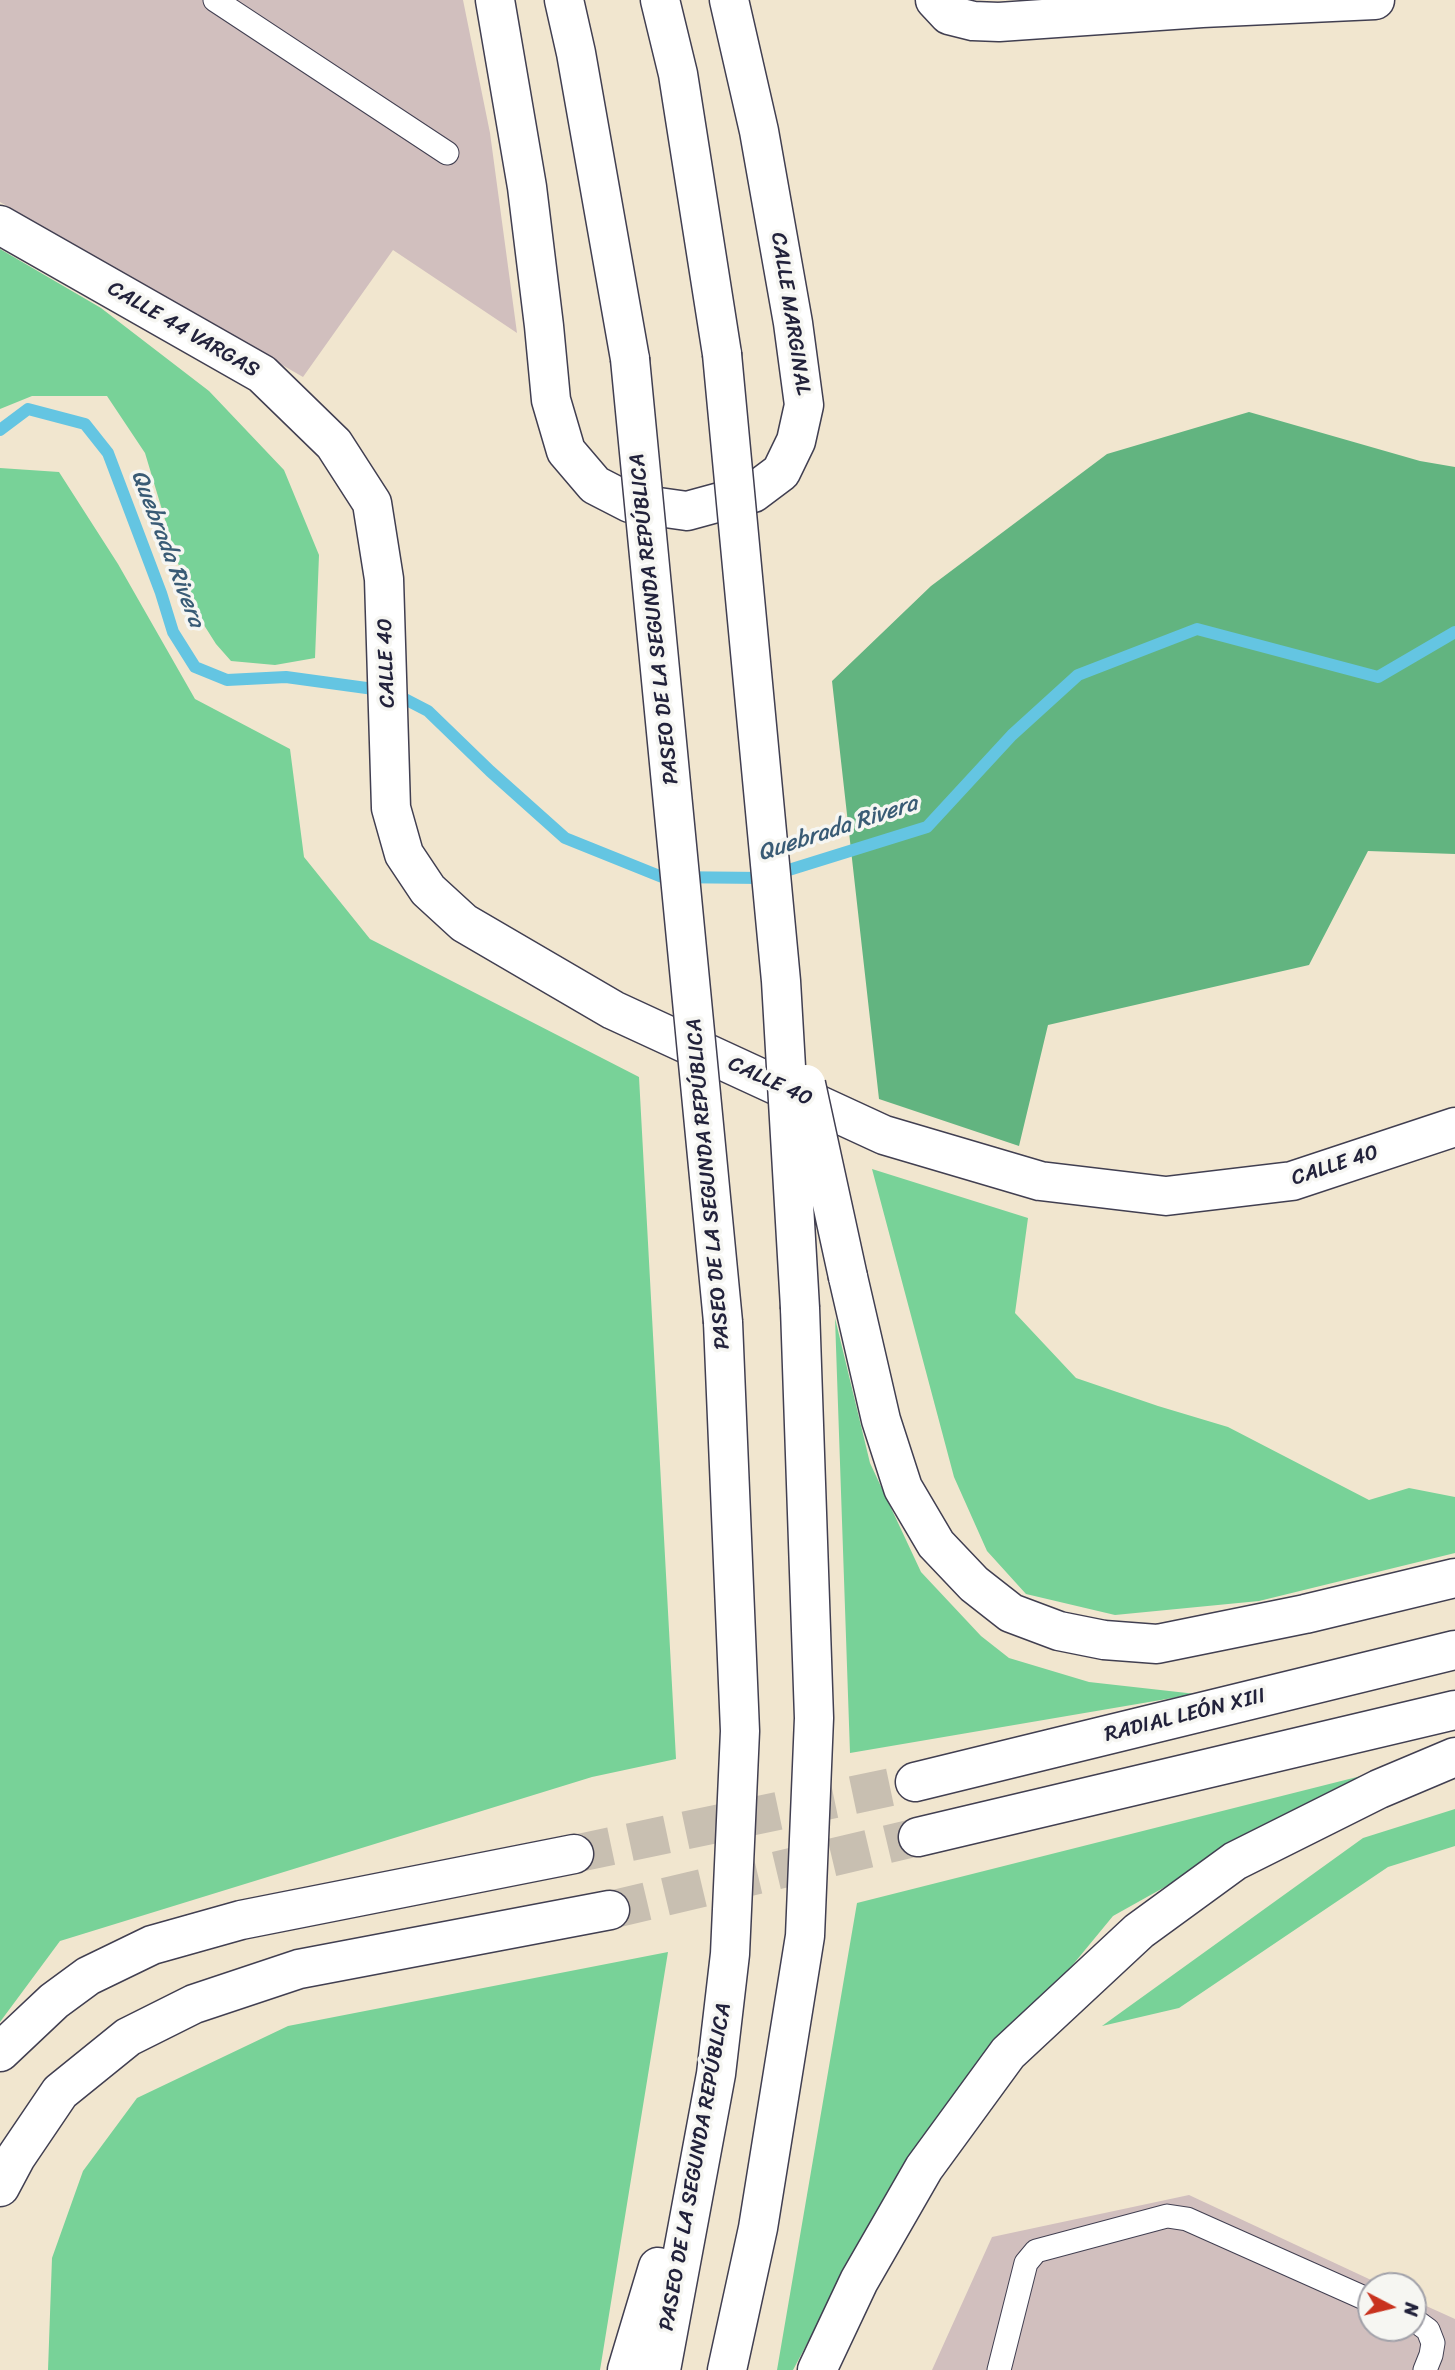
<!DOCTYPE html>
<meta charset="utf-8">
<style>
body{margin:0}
#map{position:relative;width:1455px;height:2370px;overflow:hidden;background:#f1e6cf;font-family:Sriracha,sans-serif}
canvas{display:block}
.north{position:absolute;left:1357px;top:2272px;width:70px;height:70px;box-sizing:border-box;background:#f6f6f2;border:2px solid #a1a1a9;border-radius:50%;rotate:97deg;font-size:19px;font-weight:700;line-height:28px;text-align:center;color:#22223b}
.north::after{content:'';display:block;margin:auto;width:24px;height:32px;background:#c8321e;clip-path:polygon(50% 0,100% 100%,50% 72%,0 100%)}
</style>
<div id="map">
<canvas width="1455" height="2370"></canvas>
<div class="north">N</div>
</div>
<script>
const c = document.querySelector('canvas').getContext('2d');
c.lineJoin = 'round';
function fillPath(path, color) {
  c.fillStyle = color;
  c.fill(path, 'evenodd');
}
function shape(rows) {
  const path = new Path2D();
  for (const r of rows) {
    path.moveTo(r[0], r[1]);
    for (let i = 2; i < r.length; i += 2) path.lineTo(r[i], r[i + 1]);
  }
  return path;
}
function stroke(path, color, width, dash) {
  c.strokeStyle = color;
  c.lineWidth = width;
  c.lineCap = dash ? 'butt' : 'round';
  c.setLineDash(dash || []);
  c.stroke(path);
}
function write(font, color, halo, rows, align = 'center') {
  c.font = font + ' Sriracha,sans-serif';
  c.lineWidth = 7;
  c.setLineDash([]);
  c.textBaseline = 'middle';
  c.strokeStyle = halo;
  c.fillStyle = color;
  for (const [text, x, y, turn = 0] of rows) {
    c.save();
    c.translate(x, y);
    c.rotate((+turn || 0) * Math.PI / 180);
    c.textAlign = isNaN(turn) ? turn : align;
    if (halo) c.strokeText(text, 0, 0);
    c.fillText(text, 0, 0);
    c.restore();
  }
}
fillPath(shape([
 [0,0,463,0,490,133,517,333,393,250,303,377,0,202],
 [1189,2195,1384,2286,1371,2286,1371,2328,1413,2328,1413,2300,1455,2319,1455,2370,932,2370,992,2237]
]), '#d1bfbe');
fillPath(shape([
 [0,249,101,308,209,391,284,470,319,555,315,658,275,665,231,661,216,644,190,603,145,453,107,396,32,396,0,409],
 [0,468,59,472,118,564,195,699,290,749,304,857,370,939,639,1077,676,1759,592,1777,60,1941,0,2022],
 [872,1169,1028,1218,1015,1313,1076,1378,1158,1406,1228,1427,1369,1500,1409,1488,1455,1497,1455,1553,1259,1601,1115,1615,1026,1594,987,1551,954,1477],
 [835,1318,870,1463,921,1572,981,1636,1009,1658,1089,1682,1196,1694,850,1753],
 [1365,1775,1113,1916,893,2183,793,2370,777,2370,857,1903],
 [1455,1809,1455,1846,1388,1867,1179,2008,1102,2026,1363,1838],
 [668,1952,600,2370,48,2370,52,2258,83,2171,137,2098,288,2026]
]), '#78d298');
fillPath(shape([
 [1249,412,1420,461,1455,467,1455,854,1368,851,1309,965,1048,1025,1019,1146,879,1099,832,681,931,586,1107,454]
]), '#62b480');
stroke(shape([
 [0,430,28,409,85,424,108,453,161,593,173,632,195,667,227,680,286,677,381,690,401,697,428,711,490,771,565,838,662,877,763,878,927,827,1012,735,1078,675,1197,629,1378,677,1455,632]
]), '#64c5e2', 12);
stroke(shape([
 [574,1854,915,1782],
 [610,1910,918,1837]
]), '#c8bfb1', 38, [38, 19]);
const service = shape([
 [215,0,447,153],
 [1413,2319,1428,2330,1433,2343,1431,2355,1425,2370],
 [999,2370,1026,2263,1036,2251,1167,2216,1187,2219,1371,2301]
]);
const minor = shape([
 [495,0,527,187,544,326,551,400,566,451,595,485,630,503,687,511,753,493,781,472,796,441,804,405,793,323,759,131,729,0],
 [935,0,949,15,973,21,999,22,1202,8,1375,0],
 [0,225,262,374,334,444,372,503,384,579,391,808,404,854,428,890,464,923,613,1010,884,1135,1040,1181,1166,1196,1292,1181,1455,1127]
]);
const trunk = shape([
 [564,0,576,53,630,359],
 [660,0,678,74,722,354],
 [848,1277,881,1420,903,1488,936,1544,974,1584,1011,1613,1059,1631,1104,1640,1157,1644,1305,1614,1455,1578],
 [915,1782,1455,1650],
 [918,1837,1455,1710],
 [0,2052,54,2001,88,1976,152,1945,241,1920,574,1854],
 [0,2187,16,2157,60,2092,128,2037,194,2004,299,1969,610,1910],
 [627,2370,658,2267],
 [661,2370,716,2074,730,1954,740,1731,723,1322],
 [727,2370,758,2228,805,1936,814,1718,800,1308],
 [817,2370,859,2281,924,2168,1008,2053,1139,1931,1235,1861,1379,1789,1455,1757]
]);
stroke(service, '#413f51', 25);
stroke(minor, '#413f51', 41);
stroke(trunk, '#413f51', 41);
stroke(service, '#fff', 23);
stroke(minor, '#fff', 38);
stroke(trunk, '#fff', 38);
const trunkBridge = shape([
 [722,354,781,981,800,1308],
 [630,359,723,1322],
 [806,1084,848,1277]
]);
stroke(trunkBridge, '#413f51', 41, []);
stroke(trunkBridge, '#fff', 38);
write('21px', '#22223b', '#f6f6f2', [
 ["CALLE MARGINAL",790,314,81],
 ["CALLE 44 VARGAS",183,330,30],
 ["PASEO DE LA SEGUNDA REPÚBLICA",655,619,-96],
 ["CALLE 40",387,663,-92],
 ["CALLE 40",770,1082,25],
 ["CALLE 40",1335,1166,-18],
 ["PASEO DE LA SEGUNDA REPÚBLICA",709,1184,-95],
 ["RADIAL LEÓN XIII",1185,1716,-14],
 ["PASEO DE LA SEGUNDA REPÚBLICA",696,2167,-80]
]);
write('italic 23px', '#395b75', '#f6f6f2', [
 ["Quebrada Rivera",167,549,69],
 ["Quebrada Rivera",838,829,-18]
]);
</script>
